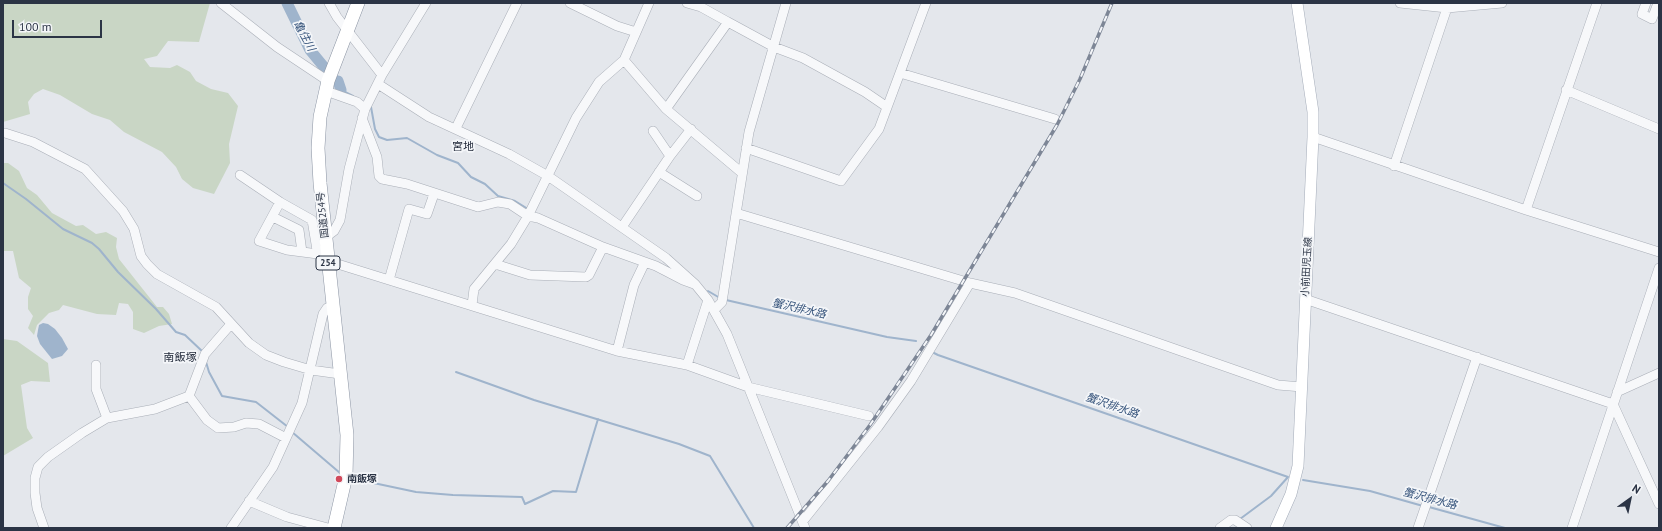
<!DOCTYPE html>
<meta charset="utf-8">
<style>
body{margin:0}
#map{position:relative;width:1662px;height:531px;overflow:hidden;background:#e4e7ec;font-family:"PT Sans",sans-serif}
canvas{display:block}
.frame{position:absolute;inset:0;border:4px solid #2b3445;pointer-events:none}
.north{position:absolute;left:1610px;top:479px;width:40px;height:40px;-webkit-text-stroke:3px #f4f6f9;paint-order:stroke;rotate:33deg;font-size:11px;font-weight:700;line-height:16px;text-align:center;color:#2b3445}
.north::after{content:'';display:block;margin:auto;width:14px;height:18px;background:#2b3445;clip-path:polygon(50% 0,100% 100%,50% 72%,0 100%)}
.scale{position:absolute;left:12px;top:20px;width:90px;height:18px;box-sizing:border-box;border:2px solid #2b3445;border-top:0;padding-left:5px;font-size:12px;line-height:14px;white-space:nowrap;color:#2b3445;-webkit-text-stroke:3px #f4f6f9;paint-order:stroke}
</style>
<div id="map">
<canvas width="1662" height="531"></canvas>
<div class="frame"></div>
<div class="north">N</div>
<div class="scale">100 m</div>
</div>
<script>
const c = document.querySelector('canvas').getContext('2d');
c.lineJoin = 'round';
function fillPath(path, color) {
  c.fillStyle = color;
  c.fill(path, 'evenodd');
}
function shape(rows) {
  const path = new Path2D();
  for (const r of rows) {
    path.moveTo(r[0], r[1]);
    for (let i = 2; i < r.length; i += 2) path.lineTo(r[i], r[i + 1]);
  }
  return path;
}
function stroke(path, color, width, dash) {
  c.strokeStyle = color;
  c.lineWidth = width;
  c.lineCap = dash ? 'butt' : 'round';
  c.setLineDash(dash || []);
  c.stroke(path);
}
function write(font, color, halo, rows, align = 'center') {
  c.font = font + ' "PT Sans","Noto Sans JP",sans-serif';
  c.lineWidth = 3.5;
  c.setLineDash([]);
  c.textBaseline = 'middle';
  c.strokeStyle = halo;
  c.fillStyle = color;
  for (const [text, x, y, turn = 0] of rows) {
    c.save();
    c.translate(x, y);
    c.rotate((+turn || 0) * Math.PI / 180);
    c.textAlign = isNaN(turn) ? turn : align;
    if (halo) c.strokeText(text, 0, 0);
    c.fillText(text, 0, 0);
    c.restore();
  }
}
fillPath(shape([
 [3,3,210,3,199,42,168,41,157,56,144,59,150,67,170,68,177,65,190,72,196,81,211,89,228,93,238,106,229,144,230,163,214,194,193,188,182,179,176,167,162,152,124,132,110,120,92,114,60,95,43,89,34,94,28,102,30,114,3,122],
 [3,163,8,163,19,171,27,188,37,195,52,213,76,226,83,225,96,234,106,232,117,238,116,247,119,259,157,307,163,307,169,314,172,324,159,326,144,333,133,329,133,312,128,304,119,303,116,315,97,314,63,305,59,310,49,313,37,325,34,335,28,328,33,316,28,309,28,297,31,288,19,278,13,251,3,251],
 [3,339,17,341,48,363,50,382,31,381,21,385,27,428,33,438,3,456]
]), '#c9d6c5');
fillPath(shape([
 [43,323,48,324,55,329,62,338,68,349,62,356,52,359,40,344,37,336,38,330,39,325]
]), '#9fb4cc');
stroke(shape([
 [341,90,353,96],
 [371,107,375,129,379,137,387,140,407,138,437,155,458,163,471,177,485,184,498,196,515,201,528,209],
 [3,179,3,182],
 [3,183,26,199,63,229,92,243,99,249,118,272,156,309,176,332,185,335,203,352],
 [708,291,720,298],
 [726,300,887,337,916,341],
 [932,352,938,355,1288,477,1271,496,1240,519],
 [206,362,209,372,222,396,256,402,288,427],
 [456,372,534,400,679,444,710,456,754,528],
 [292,432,340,473],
 [350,478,416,492,453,495,522,497,525,504,553,491,576,492,598,419],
 [1303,480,1370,491,1423,506],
 [1429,507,1505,528]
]), '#9fb4cc', 2);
stroke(shape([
 [287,3,310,50,324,67],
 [338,81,341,90]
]), '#9fb4cc', 11);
const minor = shape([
 [221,3,277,47,328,81],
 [329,3,337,17,382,75],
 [570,3,617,26,636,32],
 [687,3,701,7,728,22],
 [1400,3,1447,8,1502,3],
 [1646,3,1642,14,1652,19,1658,3],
 [624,60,666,109,742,173],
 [900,73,1055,119],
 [378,84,429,117,509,154,548,176,666,258,695,284,708,300,727,334,805,528],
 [1566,90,1659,129],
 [326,91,357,102,365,109],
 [666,109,728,22,774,47,803,58,865,92,887,107],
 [362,118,377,157,379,176,382,179,407,184,478,207,498,202,510,204,528,216,538,218,603,247,656,266,683,280,694,284],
 [456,128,517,3],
 [653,131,670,156],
 [5,133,33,142,85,169,123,211,134,229,141,256,147,264,157,274,216,307,249,343,266,355,284,362,311,370,340,374],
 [1313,137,1526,210,1659,252],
 [746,148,841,181,879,129,926,3],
 [1394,166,1447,8],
 [659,172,697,196],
 [240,175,280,202,312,220,317,250,328,261,617,351,687,365,748,387,869,416],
 [280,202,259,241,287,250,318,254],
 [1526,210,1597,3],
 [736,213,970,283,1015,293,1278,385,1302,387],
 [273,217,299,230,302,252],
 [622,227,670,156,691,129],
 [326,237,334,231,340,220,349,169,365,109,382,75,426,3],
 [495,264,530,275,586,277,589,275,603,247],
 [389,280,409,209,427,214,434,194],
 [1305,299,1613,404,1659,504],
 [472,305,474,289,511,244,528,216,576,118,599,82,624,60,649,3],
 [714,310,722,302,749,132,786,3],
 [617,351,634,285,645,262],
 [96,365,96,389,107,418],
 [687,365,708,300],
 [1617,392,1659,373],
 [189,396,207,420,218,428,234,427,246,423,259,424,286,438],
 [249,501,287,517,328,528],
 [803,521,878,427,911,381,970,283],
 [44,528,37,508,35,493,35,478,38,467,48,457,82,433,107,418,155,409,189,396,205,354,231,324],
 [231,528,273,467,302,403,323,314,327,308,333,307],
 [1220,528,1231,520,1235,520,1247,528],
 [1418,528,1477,357],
 [1572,528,1659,268]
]);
const major = shape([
 [1276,528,1291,494,1298,466,1313,137,1313,112,1297,3]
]);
const highway = shape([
 [334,528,346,476,347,435,320,183,318,148,320,117,328,81,358,3]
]);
stroke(minor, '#a9aeb7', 10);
stroke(major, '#a3abb8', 12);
stroke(highway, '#8b94a3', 14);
stroke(minor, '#f7f8fa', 9);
stroke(major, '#fff', 11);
stroke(highway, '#fff', 13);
const rail = shape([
 [787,528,828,481,870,425,931,335,1057,125,1080,79,1112,3]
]);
stroke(rail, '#7d8696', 3.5);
stroke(rail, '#f4f6f9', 2, [6]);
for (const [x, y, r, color] of [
 [339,479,4,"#d1495b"]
]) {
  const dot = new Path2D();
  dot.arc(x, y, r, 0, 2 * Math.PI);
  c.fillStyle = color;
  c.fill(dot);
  stroke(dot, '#f4f6f9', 1.5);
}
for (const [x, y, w] of [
 [328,263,24]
]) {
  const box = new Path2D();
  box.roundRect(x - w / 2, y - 7, w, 14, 3);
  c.fillStyle = '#f4f6f9';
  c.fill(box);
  stroke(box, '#2b3445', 1);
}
write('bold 9px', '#2b3445', null, [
 ["254",328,263]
]);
write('10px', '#2b3445', '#f4f6f9', [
 ["国道254号",323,215,-96],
 ["小前田児玉線",1307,267,-87]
]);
write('bold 10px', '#2b3445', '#f4f6f9', [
 ["南飯塚",347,479]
], 'left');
write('italic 11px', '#34527a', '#f4f6f9', [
 ["亀住川",304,36,62],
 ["蟹沢排水路",799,309,13],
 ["蟹沢排水路",1112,406,19],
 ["蟹沢排水路",1430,499,15]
]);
write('11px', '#1d2536', '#f4f6f9', [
 ["宮地",463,147],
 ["南飯塚",180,358]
]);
</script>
